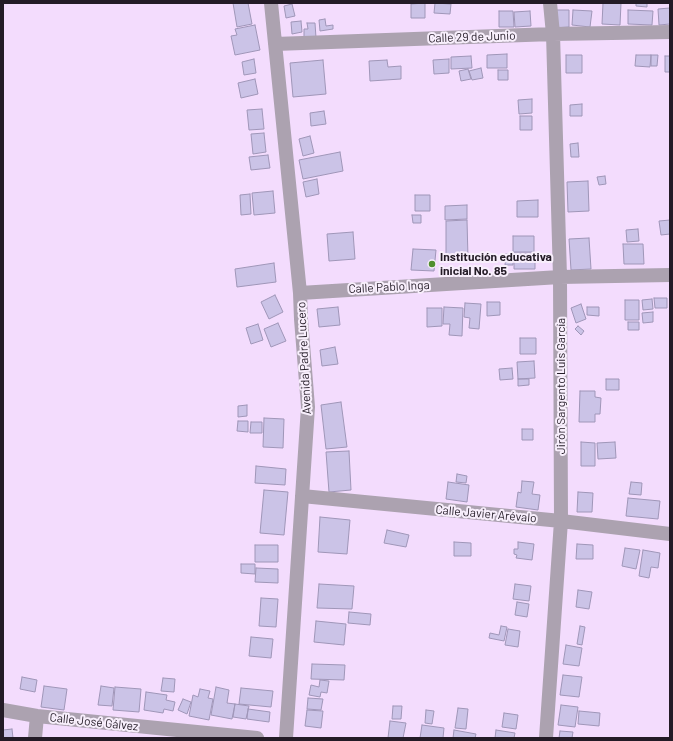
<!DOCTYPE html>
<meta charset="utf-8">
<style>
body{margin:0}
#map{position:relative;width:673px;height:741px;overflow:hidden;background:#f3dcfd;font-family:Barlow,sans-serif}
canvas{display:block}
.frame{position:absolute;inset:0;border:4px solid #231b26;pointer-events:none}
</style>
<div id="map">
<canvas width="673" height="741"></canvas>
<div class="frame"></div>
</div>
<script>
const c = document.querySelector('canvas').getContext('2d');
c.lineJoin = 'round';
function fillPath(path, color) {
  c.fillStyle = color;
  c.fill(path, 'evenodd');
}
function shape(rows) {
  const path = new Path2D();
  for (const r of rows) {
    path.moveTo(r[0], r[1]);
    for (let i = 2; i < r.length; i += 2) path.lineTo(r[i], r[i + 1]);
  }
  return path;
}
function stroke(path, color, width, dash) {
  c.strokeStyle = color;
  c.lineWidth = width;
  c.lineCap = dash ? 'butt' : 'round';
  c.setLineDash(dash || []);
  c.stroke(path);
}
function write(font, color, halo, rows, align = 'center') {
  c.font = font + ' Barlow,sans-serif';
  c.lineWidth = 4;
  c.setLineDash([]);
  c.textBaseline = 'middle';
  c.strokeStyle = halo;
  c.fillStyle = color;
  for (const [text, x, y, turn = 0] of rows) {
    c.save();
    c.translate(x, y);
    c.rotate((+turn || 0) * Math.PI / 180);
    c.textAlign = isNaN(turn) ? turn : align;
    if (halo) c.strokeText(text, 0, 0);
    c.fillText(text, 0, 0);
    c.restore();
  }
}
const building = shape([
 [233,3,248,3,252,24,237,27,233,3],
 [425,3,425,18,411,18,411,4,425,3],
 [435,3,451,4,450,14,434,13,435,3],
 [603,3,621,3,620,25,602,24,603,3],
 [636,3,647,3,647,7,636,6,636,3],
 [292,4,295,16,286,18,284,6,292,4],
 [670,8,670,24,659,25,658,9,670,8],
 [554,10,569,10,569,27,554,28,554,10],
 [573,10,592,11,590,27,572,25,573,10],
 [628,10,653,11,652,25,628,24,628,10],
 [499,11,513,11,514,27,499,27,499,11],
 [530,11,531,26,515,27,514,12,530,11],
 [325,19,326,26,333,25,333,29,320,31,319,20,325,19],
 [301,21,302,32,292,34,291,22,301,21],
 [307,23,315,23,316,38,304,38,304,29,308,29,307,23],
 [255,25,260,50,235,55,231,36,237,35,235,29,255,25],
 [507,54,507,68,487,68,487,55,507,54],
 [566,55,582,55,582,73,566,73,566,55],
 [636,55,651,55,650,67,635,66,636,55],
 [651,55,658,55,657,66,651,66,651,55],
 [471,56,472,68,451,69,451,57,471,56],
 [665,56,670,56,670,72,665,72,665,56],
 [254,59,256,73,244,75,242,62,254,59],
 [449,59,449,73,434,74,433,60,449,59],
 [323,60,326,94,293,97,290,63,323,60],
 [387,60,388,67,401,66,401,79,370,81,369,61,387,60],
 [481,68,483,78,472,80,469,71,481,68],
 [468,69,471,79,461,81,459,71,468,69],
 [498,70,508,70,508,80,498,80,498,70],
 [255,79,258,94,241,98,238,83,255,79],
 [532,99,532,113,519,114,518,100,532,99],
 [582,104,582,116,570,116,570,105,582,104],
 [262,109,264,129,249,130,247,110,262,109],
 [324,111,326,124,311,126,310,113,324,111],
 [520,116,532,116,532,130,520,130,520,116],
 [264,133,266,152,253,154,251,134,264,133],
 [310,136,314,153,303,156,299,139,310,136],
 [578,143,579,157,571,157,570,144,578,143],
 [340,152,343,171,303,179,299,160,340,152],
 [268,155,270,168,251,170,249,157,268,155],
 [605,176,606,184,599,185,597,177,605,176],
 [317,179,319,194,306,197,303,182,317,179],
 [588,181,589,211,568,212,567,182,588,181],
 [273,191,275,213,254,215,252,193,273,191],
 [250,194,251,214,241,215,240,195,250,194],
 [415,195,430,195,430,211,415,211,415,195],
 [538,200,538,217,517,217,517,201,538,200],
 [467,205,467,219,445,220,445,206,467,205],
 [412,215,421,215,421,223,413,223,412,215],
 [467,220,468,258,446,258,446,221,467,220],
 [670,220,670,234,661,235,659,221,670,220],
 [638,229,639,241,627,242,626,230,638,229],
 [353,232,355,259,329,261,327,234,353,232],
 [513,236,534,236,534,252,513,252,513,236],
 [589,238,591,269,571,270,569,239,589,238],
 [623,244,643,244,644,264,624,264,623,244],
 [413,249,436,250,434,271,411,270,413,249],
 [514,253,535,253,535,269,514,269,514,253],
 [506,254,513,254,513,265,505,265,506,254],
 [274,263,276,282,237,287,235,269,274,263],
 [275,295,283,312,269,319,261,302,275,295],
 [654,298,667,298,667,308,655,308,654,298],
 [652,299,653,309,643,310,642,300,652,299],
 [625,300,639,300,639,320,625,320,625,300],
 [487,302,500,302,500,315,487,316,487,302],
 [465,303,481,304,479,329,469,328,470,318,464,317,465,303],
 [581,304,586,319,576,323,571,308,581,304],
 [338,307,340,325,319,327,317,309,338,307],
 [444,307,463,308,462,336,449,335,450,324,443,324,444,307],
 [587,307,599,307,599,316,587,315,587,307],
 [427,308,442,308,442,326,427,327,427,308],
 [653,312,653,322,643,323,642,313,653,312],
 [628,322,639,322,639,330,628,330,628,322],
 [278,323,286,341,271,347,264,329,278,323],
 [258,324,263,340,251,344,246,328,258,324],
 [578,326,584,331,581,335,575,329,578,326],
 [520,338,536,338,536,354,520,354,520,338],
 [335,347,338,364,322,366,320,350,335,347],
 [534,361,535,378,518,379,517,362,534,361],
 [512,368,513,379,500,380,499,369,512,368],
 [518,379,529,379,529,385,518,386,518,379],
 [606,379,619,379,619,390,606,390,606,379],
 [580,391,595,391,595,397,601,398,600,414,595,414,595,422,579,422,580,391],
 [341,402,347,447,326,449,321,405,341,402],
 [247,405,247,416,238,417,238,406,247,405],
 [264,418,284,419,283,448,263,447,264,418],
 [238,421,248,421,248,432,237,431,238,421],
 [251,422,262,422,262,433,250,433,251,422],
 [522,429,533,429,533,440,522,440,522,429],
 [581,442,595,443,595,466,581,466,581,442],
 [615,442,616,458,598,459,597,443,615,442],
 [349,451,351,490,329,492,326,452,349,451],
 [256,466,286,469,285,485,255,483,256,466],
 [457,474,467,476,466,483,456,482,457,474],
 [522,481,534,482,532,494,540,495,538,510,516,507,518,492,521,493,522,481],
 [448,482,469,485,467,502,446,499,448,482],
 [631,482,642,483,641,495,629,494,631,482],
 [264,490,288,492,284,535,260,533,264,490],
 [578,492,593,493,592,512,577,512,578,492],
 [628,498,660,501,658,519,626,516,628,498],
 [320,517,350,520,347,554,318,552,320,517],
 [387,530,409,535,406,547,384,543,387,530],
 [454,542,471,543,471,556,454,556,454,542],
 [518,542,534,544,532,560,516,558,517,555,514,554,514,549,518,549,518,542],
 [577,544,593,545,593,559,576,559,577,544],
 [255,545,278,545,278,562,255,562,255,545],
 [625,548,640,550,636,569,622,566,625,548],
 [643,550,660,553,658,568,651,567,649,578,639,576,643,550],
 [241,564,255,564,255,574,241,573,241,564],
 [256,568,278,569,278,583,255,582,256,568],
 [319,584,354,586,352,609,317,608,319,584],
 [515,584,531,586,529,601,513,599,515,584],
 [578,590,592,592,589,609,576,607,578,590],
 [261,598,278,599,276,627,259,626,261,598],
 [517,602,529,604,527,617,515,615,517,602],
 [349,612,371,614,370,625,348,623,349,612],
 [316,621,346,624,344,645,314,642,316,621],
 [501,626,507,627,504,641,489,638,490,633,499,635,501,626],
 [580,626,585,627,582,645,577,644,580,626],
 [508,629,520,631,518,647,505,645,508,629],
 [251,637,273,639,271,658,249,656,251,637],
 [566,645,582,648,579,666,563,664,566,645],
 [312,664,345,665,344,680,311,679,312,664],
 [563,675,582,677,579,697,560,695,563,675],
 [22,677,37,680,35,692,20,689,22,677],
 [163,678,175,679,174,692,161,691,163,678],
 [320,680,329,681,327,693,321,692,320,697,309,695,311,685,319,687,320,680],
 [44,686,67,689,64,710,41,707,44,686],
 [101,686,114,688,112,706,98,705,101,686],
 [115,687,141,689,139,712,113,710,115,687],
 [216,687,229,690,227,703,235,704,232,719,211,715,216,687],
 [241,688,273,691,271,707,239,704,241,688],
 [200,689,210,691,208,698,213,699,209,720,189,716,193,695,198,697,200,689],
 [146,692,167,695,166,700,175,702,173,711,164,709,163,713,144,710,146,692],
 [308,698,323,699,321,710,307,709,308,698],
 [183,699,191,702,187,714,178,710,183,699],
 [235,704,249,706,246,719,233,717,235,704],
 [561,705,578,707,575,727,558,725,561,705],
 [393,706,402,706,401,719,392,719,393,706],
 [458,708,468,709,466,729,455,728,458,708],
 [248,709,270,712,269,722,247,719,248,709],
 [307,710,323,711,321,728,305,726,307,710],
 [426,710,434,711,432,724,425,723,426,710],
 [579,711,600,713,599,726,578,724,579,711],
 [504,713,518,715,516,729,502,727,504,713],
 [390,721,406,723,403,738,388,738,390,721],
 [422,725,444,728,443,738,420,738,422,725],
 [12,729,13,738,3,738,3,730,12,729],
 [454,730,476,734,475,738,453,738,454,730],
 [496,730,515,733,514,738,495,738,496,730],
 [560,731,573,732,572,738,559,738,560,731]
]);
fillPath(building, '#cbc3e7');
stroke(building, '#9f96b8', 1);
stroke(shape([
 [271,3,300,293,301,319,308,407,286,738],
 [275,44,553,34,670,32],
 [300,293,560,277,670,275],
 [302,496,561,521,670,534],
 [3,710,37,716,257,738],
 [35,738,37,716],
 [546,738,561,521,560,277,553,34,550,3]
]), '#aca2b0', 14);
for (const [x, y, r, color] of [
 [432,264,4,"#508f2f"]
]) {
  const dot = new Path2D();
  dot.arc(x, y, r, 0, 2 * Math.PI);
  c.fillStyle = color;
  c.fill(dot);
  stroke(dot, '#f8effc', 1.5);
}
write('12px', '#231b26', '#f8effc', [
 ["Calle 29 de Junio",472,37,-2],
 ["Calle Pablo Inga",389,287,-3],
 ["Avenida Padre Lucero",304,358,-93],
 ["Jirón Sargento Luis García",561,386,-90],
 ["Calle Javier Arévalo",486,514,5],
 ["Calle José Gálvez",94,722,6]
]);
write('bold 12px', '#231b26', '#f8effc', [
 ["Institución educativa",440,257],
 ["inicial No. 85",440,271]
], 'left');
</script>
